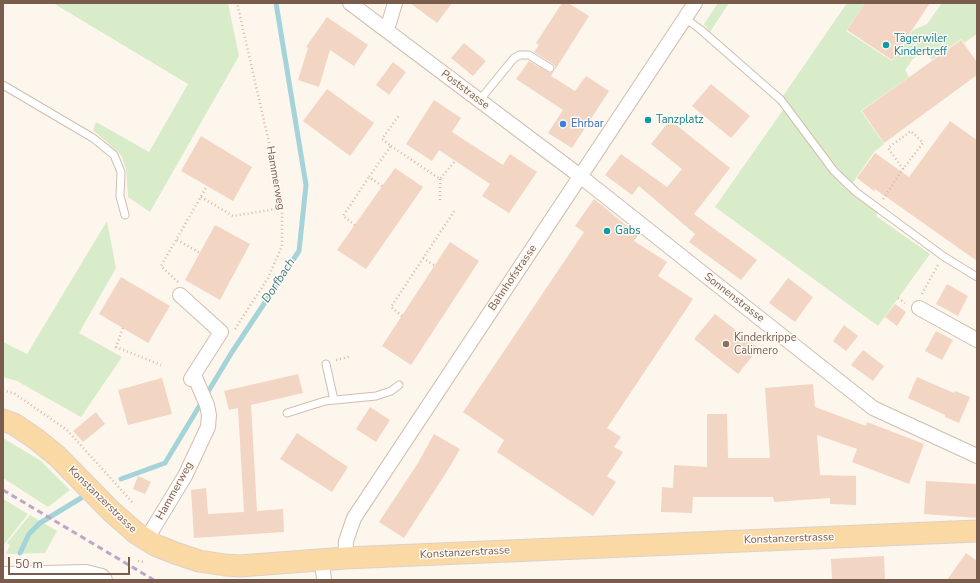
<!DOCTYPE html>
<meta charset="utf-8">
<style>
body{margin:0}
#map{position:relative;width:980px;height:583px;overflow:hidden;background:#fdf6ec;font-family:"Nunito Sans",sans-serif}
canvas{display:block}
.frame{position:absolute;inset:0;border:4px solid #7a5c4d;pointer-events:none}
.scale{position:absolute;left:8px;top:557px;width:122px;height:18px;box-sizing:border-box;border:2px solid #7a5c4d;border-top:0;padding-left:5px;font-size:12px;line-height:14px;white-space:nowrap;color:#7a5c4d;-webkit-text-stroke:3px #fffaf3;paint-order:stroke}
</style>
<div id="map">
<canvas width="980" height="583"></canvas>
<div class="frame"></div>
<div class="scale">50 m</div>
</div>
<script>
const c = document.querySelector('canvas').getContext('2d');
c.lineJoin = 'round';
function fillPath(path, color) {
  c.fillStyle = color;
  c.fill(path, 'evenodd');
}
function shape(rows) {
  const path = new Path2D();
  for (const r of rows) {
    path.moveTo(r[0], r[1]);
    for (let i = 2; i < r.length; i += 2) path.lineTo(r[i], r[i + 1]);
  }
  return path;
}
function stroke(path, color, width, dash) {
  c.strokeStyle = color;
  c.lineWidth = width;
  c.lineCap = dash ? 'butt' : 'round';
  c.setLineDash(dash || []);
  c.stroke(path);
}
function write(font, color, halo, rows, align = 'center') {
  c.font = font + ' "Nunito Sans",sans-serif';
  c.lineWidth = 3;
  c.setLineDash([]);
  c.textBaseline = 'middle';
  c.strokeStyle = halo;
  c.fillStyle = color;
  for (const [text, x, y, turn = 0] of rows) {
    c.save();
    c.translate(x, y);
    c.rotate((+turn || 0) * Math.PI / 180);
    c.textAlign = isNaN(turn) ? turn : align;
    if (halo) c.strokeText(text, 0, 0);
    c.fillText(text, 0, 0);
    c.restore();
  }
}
fillPath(shape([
 [53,3,228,3,239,56,150,212,128,197,126,169,121,155,93,130,96,122,149,152,188,84],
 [718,3,729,3,710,32,704,24],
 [847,3,865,3,846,31,892,61,913,30,927,24,942,3,977,3,977,34,964,43,961,39,932,60,925,50,912,60,905,70,909,77,861,111,884,144,874,152,852,184,828,157,783,96],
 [783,110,789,115,827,169,847,190,878,212,876,216,930,254,878,326,715,207],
 [107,221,116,268,79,333,122,357,81,417,17,381,3,377,3,342,27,354],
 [3,438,41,461,70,490,48,507,3,478],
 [3,499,28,514,3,546],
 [30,515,57,531,45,553,6,554,10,545,7,543]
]), '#d8ecc9');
stroke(shape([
 [121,479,165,463,232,352,299,251,306,185,276,3],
 [20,553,29,534,40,523,81,498]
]), '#a5d3da', 5);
fillPath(shape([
 [410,3,452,3,437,23],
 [562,3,568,3,589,16,555,70,555,66,553,64,534,52,539,45,536,43],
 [865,3,930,3,892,60,847,30],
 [327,17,368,45,354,66,330,50,319,87,298,80,308,48,306,47],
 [961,40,977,62,977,75,884,143,862,111],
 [464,43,486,61,473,76,451,58],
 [529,61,548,72,550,73,554,71,551,76,575,91,586,76,609,91,572,148,548,133,563,110,516,79],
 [393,62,406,72,389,95,376,85],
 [711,84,750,116,731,138,692,106],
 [327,89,374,123,350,156,303,121],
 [434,100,461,118,452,132,503,165,510,154,537,172,509,213,482,196,490,184,439,150,432,161,406,144],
 [670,120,730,168,694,214,757,260,741,280,689,242,695,234,639,186,632,195,605,175,621,154,667,187,682,169,651,144],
 [950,121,977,140,977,261,875,189,874,191,857,178,875,153,909,177],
 [201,136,252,167,233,201,181,171],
 [395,168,423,187,366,269,337,250],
 [594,199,638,235,634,241,667,262,658,276,693,299,607,428,621,437,614,447,623,452,607,476,616,482,593,516,497,452,504,440,463,412,584,232,575,226],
 [215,225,250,244,220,300,185,280],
 [450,242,479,261,411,365,382,346],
 [121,277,170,306,148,343,99,314],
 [788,278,813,297,795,322,769,303],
 [947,284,968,296,958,316,936,304],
 [895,304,906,312,897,326,885,317],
 [715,314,759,348,738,374,694,339],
 [844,325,858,336,846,351,833,341],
 [936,331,953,340,942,360,925,351],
 [863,350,884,366,873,381,851,365],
 [298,374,303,393,251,405,257,511,283,509,284,532,194,538,191,490,206,488,208,514,244,512,238,408,229,410,224,391],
 [917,377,954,393,955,391,970,397,959,423,945,417,945,415,908,398],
 [162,378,172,414,128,425,118,390],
 [813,384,815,407,866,426,867,422,924,444,909,484,852,462,857,449,817,435,820,475,856,476,856,505,830,504,830,498,774,502,773,497,693,497,692,513,661,512,662,487,673,488,674,465,707,467,707,414,727,414,728,458,770,458,765,388],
 [370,407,390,420,376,442,356,429],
 [96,412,105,424,83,442,73,431],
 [297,433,348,467,332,492,280,459],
 [434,434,460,449,449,468,404,538,379,522,418,463],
 [138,476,151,482,145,494,133,489],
 [926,481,977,484,977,518,924,514],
 [966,553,977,561,977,580,947,580],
 [884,556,885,580,832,580,831,559]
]), '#f3d5c3');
const lane = shape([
 [685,18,701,30,781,100,834,171,856,192,943,256,977,277],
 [3,85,93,138,114,155,121,172,120,196,125,215],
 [479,101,514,58,520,55,529,55,550,68],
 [326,364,334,400],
 [287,413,325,401,376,396,391,391,399,385]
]);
const street = shape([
 [350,3,580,176,873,408,977,456],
 [385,29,389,23,395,3],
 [180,295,221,332,191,379],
 [919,308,977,340],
 [146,540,185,476,208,427,209,415,207,405,194,375],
 [345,558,346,541,354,518,695,3],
 [322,560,324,580],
 [3,574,86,572,102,576,105,580]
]);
const primary = shape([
 [3,420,14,424,36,439,57,456,111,511,136,533,155,545,175,553,199,561,225,565,240,566,345,558,977,531]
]);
stroke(lane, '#d1beb0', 9);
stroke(street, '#d1beb0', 16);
stroke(primary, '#dad1cd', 23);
stroke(shape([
 [391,146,440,179,455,161],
 [382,186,369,177,391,146,382,139,400,114],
 [201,197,233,216,282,208],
 [883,199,903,169,888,148,911,131,923,143,903,169],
 [440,200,440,179],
 [355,225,343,216,369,177],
 [177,240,200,253],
 [423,258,435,266],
 [178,282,161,266,207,186],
 [922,294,938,265],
 [898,298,905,303],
 [402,316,391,307,455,210],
 [123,328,116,347,161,365],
 [235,329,268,278,282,246,282,208,273,160,237,3],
 [336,360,348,357,350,355],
 [3,390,15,394,67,430,134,504],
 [138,561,145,562]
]), '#d9b8a5', 2.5, [1, 3]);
stroke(lane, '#fff', 7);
stroke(street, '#fff', 14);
stroke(primary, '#fbd9a5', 21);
stroke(shape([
 [3,490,154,580]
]), '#b9a8c9', 3, [6, 4]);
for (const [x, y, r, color] of [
 [886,45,4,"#0f9aa8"],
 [648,120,4,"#0f9aa8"],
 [563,124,4,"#3f7fe0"],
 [607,231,4,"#0f9aa8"],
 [726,344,4,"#8d6e63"]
]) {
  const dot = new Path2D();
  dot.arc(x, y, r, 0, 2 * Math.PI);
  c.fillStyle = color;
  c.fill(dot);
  stroke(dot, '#fffaf3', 1.5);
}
write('11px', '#0d838f', '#fffaf3', [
 ["Tägerwiler",894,39],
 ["Kindertreff",894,52],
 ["Tanzplatz",656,120],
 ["Gabs",615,231]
], 'left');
write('11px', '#7a5c4d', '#fffaf3', [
 ["Poststrasse",465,90,37],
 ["Hammerweg",275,178,80],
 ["Bahnhofstrasse",513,278,-56],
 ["Sonnenstrasse",734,298,38],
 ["Hammerweg",175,491,-61],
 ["Konstanzerstrasse",102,500,44],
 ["Konstanzerstrasse",789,539,-2],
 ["Konstanzerstrasse",465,553,-3]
]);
write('11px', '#366cbe', '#fffaf3', [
 ["Ehrbar",571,124]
], 'left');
write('11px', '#785e54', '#fffaf3', [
 ["Kinderkrippe",734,338],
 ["Calimero",734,351]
], 'left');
write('italic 12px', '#437c86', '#fffaf3', [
 ["Dorfbach",279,281,-57]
]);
</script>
